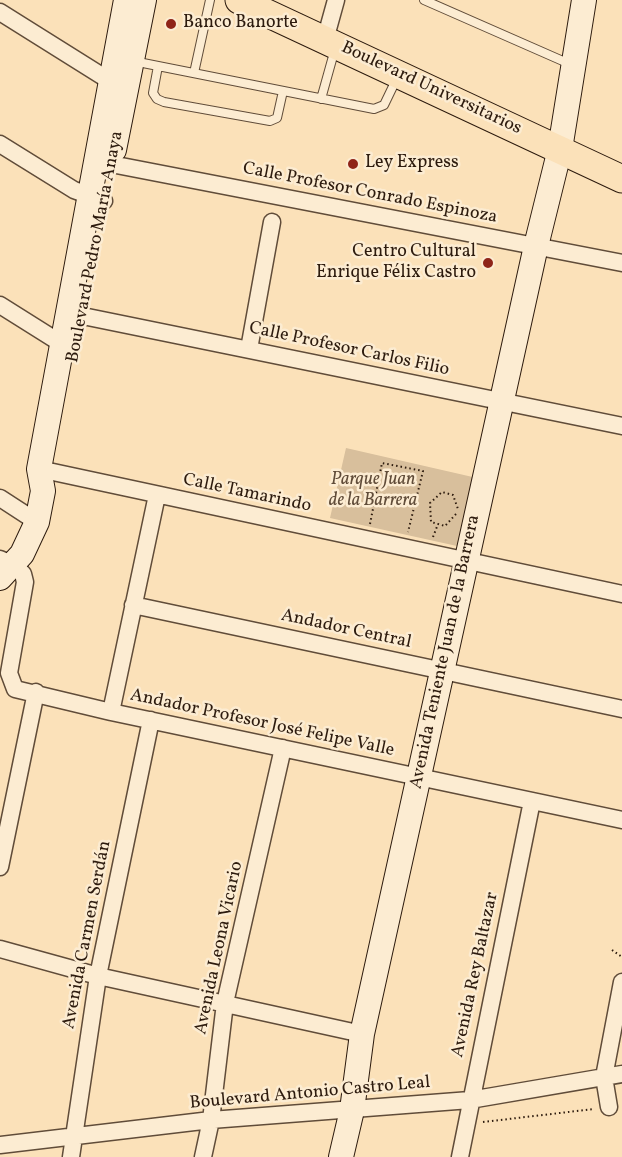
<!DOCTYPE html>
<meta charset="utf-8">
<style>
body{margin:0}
canvas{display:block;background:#fbe1b9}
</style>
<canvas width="622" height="1157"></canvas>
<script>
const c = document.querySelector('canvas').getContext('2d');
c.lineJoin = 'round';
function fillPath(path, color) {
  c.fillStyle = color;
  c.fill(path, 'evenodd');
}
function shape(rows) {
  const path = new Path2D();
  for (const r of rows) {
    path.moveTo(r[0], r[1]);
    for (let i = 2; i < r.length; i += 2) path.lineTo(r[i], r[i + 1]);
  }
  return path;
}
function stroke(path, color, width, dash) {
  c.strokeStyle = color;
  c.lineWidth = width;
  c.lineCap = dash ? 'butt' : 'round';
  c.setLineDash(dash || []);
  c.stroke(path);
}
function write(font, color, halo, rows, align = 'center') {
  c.font = font + ' Vollkorn,serif';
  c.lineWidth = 5;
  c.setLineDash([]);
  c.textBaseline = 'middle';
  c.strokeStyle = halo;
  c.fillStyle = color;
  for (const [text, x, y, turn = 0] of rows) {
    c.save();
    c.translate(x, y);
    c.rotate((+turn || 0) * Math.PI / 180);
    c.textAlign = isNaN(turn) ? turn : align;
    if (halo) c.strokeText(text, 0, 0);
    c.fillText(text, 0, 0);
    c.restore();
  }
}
fillPath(shape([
 [346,448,477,478,466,548,330,518]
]), '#d8bf9c');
const lane = shape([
 [424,0,572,65],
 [133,61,374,109,384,105,397,78],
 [158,66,153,93,157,99,164,102,270,121,277,118,283,91],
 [194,73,210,0],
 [321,99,335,49]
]);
const street = shape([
 [0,12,110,81],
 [328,29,336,0],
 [0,144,74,190,104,201],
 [111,164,622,263],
 [0,305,62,344],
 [68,313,622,426],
 [249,349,272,222],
 [39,469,622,594],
 [0,498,37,522],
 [0,559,14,565,23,574,25,582,9,673,15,689,111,712,622,820],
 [133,605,622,709],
 [111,712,157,495],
 [0,867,36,692],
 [0,949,98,976,362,1034],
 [609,1107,604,1077,622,982],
 [0,1145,211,1120,470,1100,622,1074],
 [71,1157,98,976,151,720],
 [203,1157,211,1120,225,1003,283,748],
 [460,1157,532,801]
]);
const secondary = shape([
 [114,150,144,0],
 [0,578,22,554,37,522,43,491,39,469,126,0],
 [341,1157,352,1110,362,1034,536,246,560,149,584,0]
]);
const primary = shape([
 [239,0,622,179]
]);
stroke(lane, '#604c39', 10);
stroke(street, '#604c39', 19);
stroke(secondary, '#2d1b0e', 26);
stroke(primary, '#2d1b0e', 29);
stroke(shape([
 [456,514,445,526,431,522,430,503,442,492,453,495,458,509],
 [370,524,382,463,423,471,408,532],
 [433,537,438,524],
 [612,950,622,957],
 [483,1122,594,1109]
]), '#2d1b0e', 2, [1.5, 3]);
stroke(lane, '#fcecd2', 8);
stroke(street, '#fcecd2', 16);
stroke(secondary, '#fcecd2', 24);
stroke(primary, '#fbe1b9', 27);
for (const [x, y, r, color] of [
 [171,24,6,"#8f2418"],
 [353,164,6,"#8f2418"],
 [488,263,6,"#8f2418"]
]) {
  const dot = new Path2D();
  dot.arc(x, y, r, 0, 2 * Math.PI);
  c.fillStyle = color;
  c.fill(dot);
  stroke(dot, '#fcecd2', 2);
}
write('18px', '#2d1b0e', '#fcecd2', [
 ["Banco Banorte",183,24],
 ["Ley Express",365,164],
 ["Centro Cultural",476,253,"right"],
 ["Enrique Félix Castro",476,274,"right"]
], 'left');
write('18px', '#2d1b0e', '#fcecd2', [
 ["Boulevard Universitarios",431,89,25],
 ["Calle Profesor Conrado Espinoza",370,194,11],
 ["Boulevard Pedro María Anaya",96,247,-79],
 ["Calle Profesor Carlos Filio",349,350,12],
 ["Calle Tamarindo",247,494,12],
 ["Andador Central",346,630,12],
 ["Avenida Teniente Juan de la Barrera",446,652,-78],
 ["Andador Profesor José Felipe Valle",262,724,12],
 ["Avenida Carmen Serdán",88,935,-79],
 ["Avenida Leona Vicario",220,948,-78],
 ["Avenida Rey Baltazar",476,975,-78],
 ["Boulevard Antonio Castro Leal",310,1094,-5]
]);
write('italic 18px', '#604c39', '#fcecd2', [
 ["Parque Juan",373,481],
 ["de la Barrera",373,502]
]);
</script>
